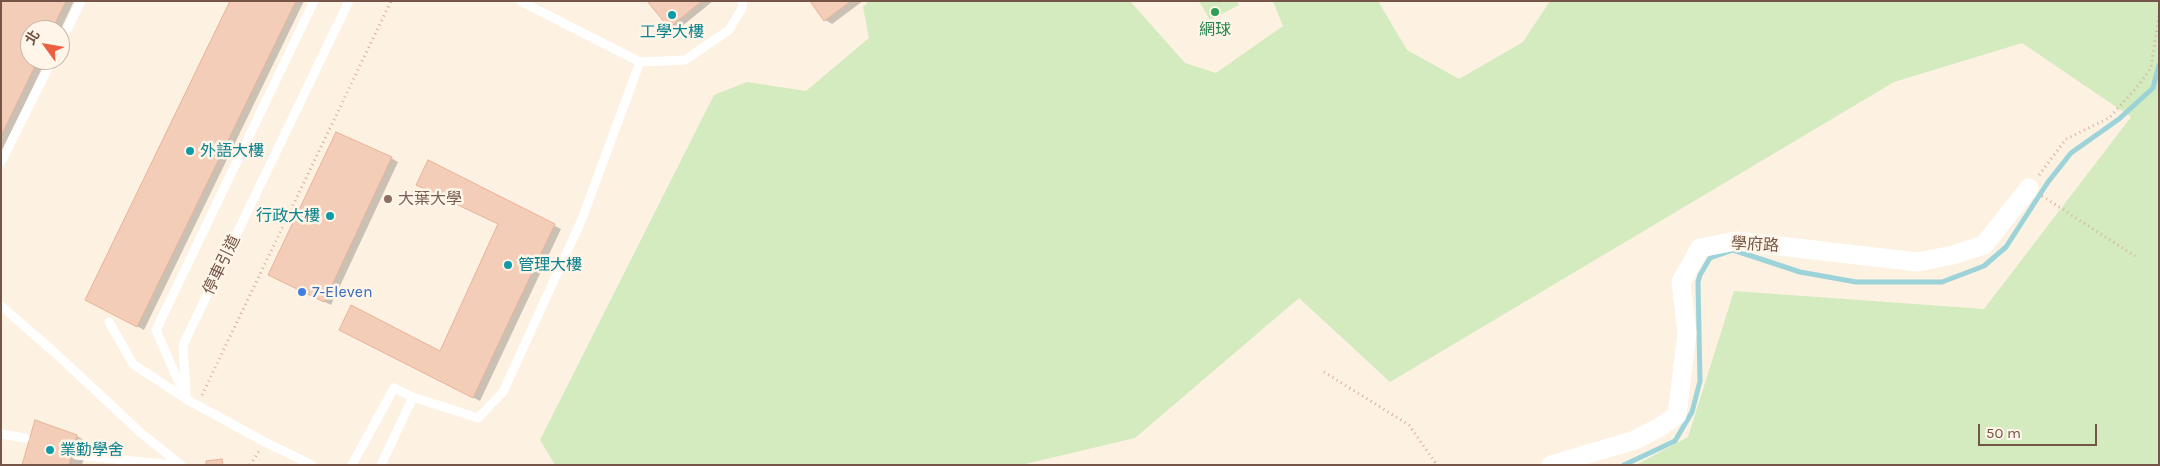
<!DOCTYPE html>
<meta charset="utf-8">
<style>
body{margin:0}
#map{position:relative;width:2160px;height:466px;overflow:hidden;background:#fdf1e1;font-family:Karla,"Noto Sans TC",sans-serif}
canvas{display:block}
.frame{position:absolute;inset:0;border:2px solid #755547;pointer-events:none}
.north{position:absolute;left:20px;top:20px;width:50px;height:50px;box-sizing:border-box;background:#fff5e8;border:1px solid #c8b5a8;border-radius:50%;rotate:302deg;font-size:14px;font-weight:700;line-height:20px;text-align:center;color:#755547}
.north::after{content:'';display:block;margin:auto;width:18px;height:22px;background:#ec5f41;clip-path:polygon(50% 0,100% 100%,50% 72%,0 100%)}
.scale{position:absolute;left:1978px;top:424px;width:119px;height:22px;box-sizing:border-box;border:2px solid #755547;border-top:0;padding-left:6px;font-size:15px;line-height:18px;white-space:nowrap;color:#755547;-webkit-text-stroke:4px #fff5e8;paint-order:stroke}
</style>
<div id="map">
<canvas width="2160" height="466"></canvas>
<div class="frame"></div>
<div class="north">北</div>
<div class="scale">50 m</div>
</div>
<script>
const c = document.querySelector('canvas').getContext('2d');
c.lineJoin = 'round';
function fillPath(path, color) {
  c.fillStyle = color;
  c.fill(path, 'evenodd');
}
function shape(rows) {
  const path = new Path2D();
  for (const r of rows) {
    path.moveTo(r[0], r[1]);
    for (let i = 2; i < r.length; i += 2) path.lineTo(r[i], r[i + 1]);
  }
  return path;
}
function stroke(path, color, width, dash) {
  c.strokeStyle = color;
  c.lineWidth = width;
  c.lineCap = dash ? 'butt' : 'round';
  c.setLineDash(dash || []);
  c.stroke(path);
}
function write(font, color, halo, rows, align = 'center') {
  c.font = font + ' Karla,"Noto Sans TC",sans-serif';
  c.lineWidth = 5;
  c.setLineDash([]);
  c.textBaseline = 'middle';
  c.strokeStyle = halo;
  c.fillStyle = color;
  for (const [text, x, y, turn = 0] of rows) {
    c.save();
    c.translate(x, y);
    c.rotate((+turn || 0) * Math.PI / 180);
    c.textAlign = isNaN(turn) ? turn : align;
    if (halo) c.strokeText(text, 0, 0);
    c.fillText(text, 0, 0);
    c.restore();
  }
}
fillPath(shape([
 [869,1,1130,1,1185,63,1216,73,1283,26,1273,1,1378,1,1407,50,1459,79,1523,42,1550,1,2159,1,2159,465,1636,465,1688,437,1734,291,1984,309,2131,117,2022,43,1894,82,1390,382,1299,298,1135,438,1021,465,555,465,540,440,714,95,747,82,806,91,869,38,863,7],
 [1199,1,1237,1,1239,5,1210,20]
]), '#d3ebbf');
fillPath(shape([
 [1,1,74,1,60,31,30,30,30,60,46,60,1,153],
 [231,1,304,1,144,330,87,299],
 [649,1,713,1,676,31,669,27],
 [811,1,863,1,832,24,825,20],
 [391,158,398,162,331,305,276,278],
 [428,162,561,229,480,401,348,333,441,353,499,224],
 [77,436,89,443,82,465,23,465]
]), '#0003');
stroke(shape([
 [1624,465,1675,441,1692,412,1700,381,1698,282,1700,275,1710,258,1733,250,1800,272,1856,282,1942,282,1984,266,2006,247,2048,182,2071,153,2119,119,2153,88,2159,65]
]), '#9bd3d9', 5);
const building = shape([
 [1,1,66,1,52,30,30,30,30,60,38,60,1,136,1,1],
 [230,1,296,1,137,327,85,300,230,1],
 [647,1,702,1,669,28,647,1],
 [810,1,851,1,824,21,810,1],
 [336,132,392,157,324,302,268,275,336,132],
 [428,160,555,224,473,398,339,330,351,305,440,351,498,224,416,185,428,160],
 [35,420,77,435,69,465,22,465,35,420],
 [222,459,223,465,206,465,206,461,222,459]
]);
fillPath(building, '#f4cdb8');
stroke(building, '#e7b297', 1);
stroke(shape([
 [2039,175,2066,139,2109,118,2138,86,2151,68,2159,15],
 [2042,196,2135,256],
 [1324,372,1409,425,1437,465],
 [202,395,391,1],
 [250,465,259,451]
]), '#d8b09b', 3, [1, 4]);
stroke(shape([
 [60,44,81,1],
 [640,62,685,60,729,30,742,8,743,1],
 [1,162,52,60],
 [1,306,53,351,141,433,181,465],
 [109,322,133,364,186,399],
 [186,394,183,345,349,1],
 [1,434,25,438],
 [76,455,172,465],
 [312,465,265,442,186,399,156,330,314,1],
 [352,465,394,388,413,397,478,418,503,392,582,219,640,62,520,1],
 [381,465,413,397]
]), '#fff', 9);
stroke(shape([
 [1551,465,1635,440,1660,427,1677,415,1687,333,1681,282,1700,248,1736,241,1918,262,1953,255,1984,245,2029,188]
]), '#fff', 19);
for (const [x, y, r, color] of [
 [1215,12,5,"#2e9e5b"],
 [672,15,5,"#0f9aa8"],
 [190,151,5,"#0f9aa8"],
 [388,199,5,"#8d6e63"],
 [330,216,5,"#0f9aa8"],
 [508,265,5,"#0f9aa8"],
 [302,292,5,"#3f7fe0"],
 [50,450,5,"#0f9aa8"]
]) {
  const dot = new Path2D();
  dot.arc(x, y, r, 0, 2 * Math.PI);
  c.fillStyle = color;
  c.fill(dot);
  stroke(dot, '#fff5e8', 2);
}
write('16px', '#27864d', '#fff5e8', [
 ["網球",1215,30]
]);
write('16px', '#0d838f', '#fff5e8', [
 ["工學大樓",672,32,"center"],
 ["外語大樓",200,151],
 ["行政大樓",320,216,"right"],
 ["管理大樓",518,265],
 ["業勤學舍",60,450]
], 'left');
write('16px', '#785e54', '#fff5e8', [
 ["大葉大學",398,199]
], 'left');
write('16px', '#755547', '#fff5e8', [
 ["學府路",1755,245,3],
 ["停車引道",222,265,-64]
]);
write('16px', '#366cbe', '#fff5e8', [
 ["7-Eleven",312,292]
], 'left');
</script>
